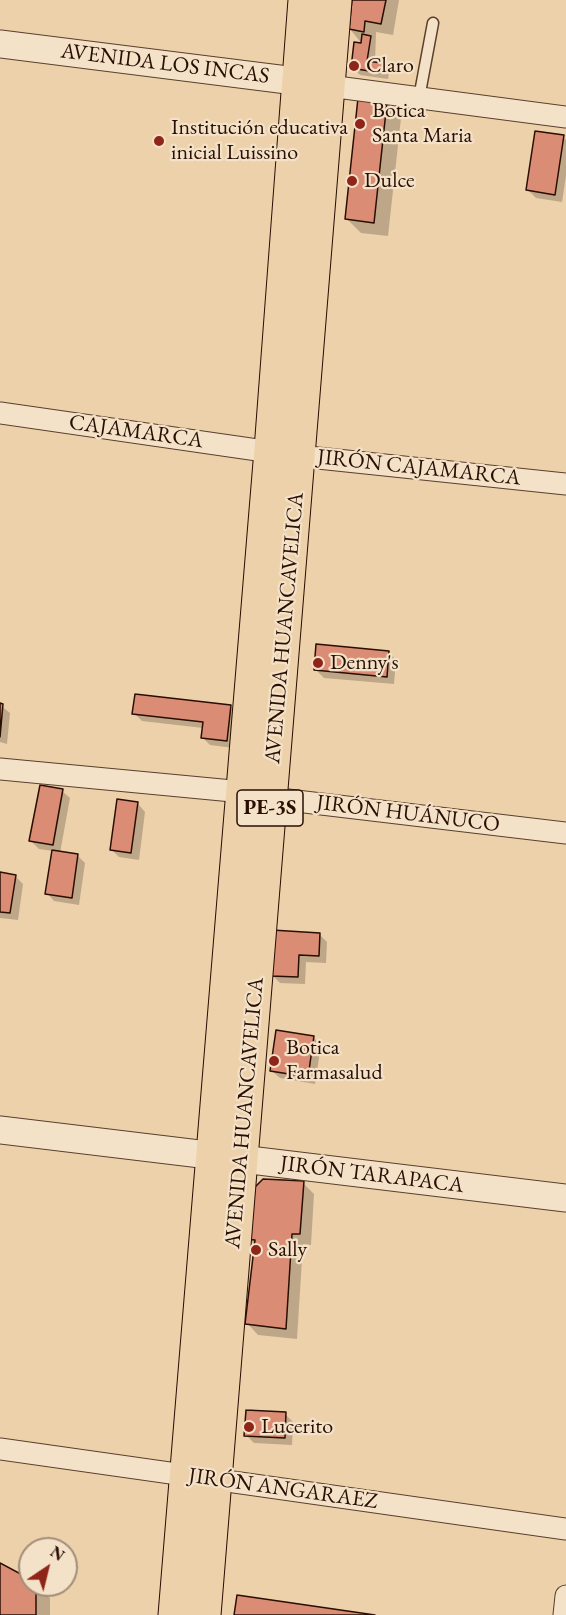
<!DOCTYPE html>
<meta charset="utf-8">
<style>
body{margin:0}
#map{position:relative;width:566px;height:1615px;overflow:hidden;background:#edd1aa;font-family:"EB Garamond",serif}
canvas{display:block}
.north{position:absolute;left:18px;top:1537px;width:60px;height:60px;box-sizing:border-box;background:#f3e1c8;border:2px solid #a28d79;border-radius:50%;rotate:35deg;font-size:16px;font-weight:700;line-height:24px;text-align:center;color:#290e03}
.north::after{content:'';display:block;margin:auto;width:21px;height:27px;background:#8f2418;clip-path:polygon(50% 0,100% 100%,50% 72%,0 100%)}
</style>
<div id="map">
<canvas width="566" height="1615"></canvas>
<div class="north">N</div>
</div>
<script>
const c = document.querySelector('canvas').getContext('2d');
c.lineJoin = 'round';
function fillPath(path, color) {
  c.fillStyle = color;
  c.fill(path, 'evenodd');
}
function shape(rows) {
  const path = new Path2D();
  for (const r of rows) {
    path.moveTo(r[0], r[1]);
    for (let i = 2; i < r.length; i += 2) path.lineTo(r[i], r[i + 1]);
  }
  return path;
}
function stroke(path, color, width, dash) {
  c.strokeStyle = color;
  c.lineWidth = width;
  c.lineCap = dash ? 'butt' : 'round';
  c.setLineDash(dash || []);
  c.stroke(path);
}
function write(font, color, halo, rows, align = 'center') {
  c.font = font + ' "EB Garamond",serif';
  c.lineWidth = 4.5;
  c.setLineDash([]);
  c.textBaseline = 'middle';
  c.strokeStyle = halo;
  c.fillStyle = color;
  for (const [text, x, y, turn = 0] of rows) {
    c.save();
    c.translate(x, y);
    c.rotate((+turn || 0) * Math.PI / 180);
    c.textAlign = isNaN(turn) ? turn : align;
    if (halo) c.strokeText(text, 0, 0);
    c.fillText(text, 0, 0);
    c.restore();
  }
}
fillPath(shape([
 [353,0,399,0,393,35,376,32,375,64,382,65,389,73,388,79,360,75,352,67,362,44,350,29],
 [387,103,401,118,388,236,361,233,347,219],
 [563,137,566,140,566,176,562,202,536,198,528,190],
 [389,652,396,660,394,684,324,678,316,670],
 [0,705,10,713,7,744,0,742],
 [230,707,238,714,234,748,210,745,202,737,203,728,142,721,134,713],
 [62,791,70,798,60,853,78,856,85,863,79,905,54,901,47,893,53,851,39,849,31,841],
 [138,804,145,812,139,860,119,857,111,849],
 [0,874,15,876,23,884,18,920,0,918],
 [319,934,327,942,326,963,306,962,305,984,280,983,272,975],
 [313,1037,321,1045,315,1084,280,1078,272,1071],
 [303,1183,314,1194,311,1245,303,1244,297,1339,258,1335,247,1323,256,1246,248,1238],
 [285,1414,293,1422,292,1445,254,1443,246,1435],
 [0,1565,30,1581,30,1585,36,1585,50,1598,50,1615,0,1615]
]), '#0003');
const building = shape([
 [352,0,386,0,381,24,365,21,364,32,349,29,352,0],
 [362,34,371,36,367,61,382,63,381,73,351,68,354,42,361,43,362,34],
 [358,98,387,102,374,223,345,219,358,98],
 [535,131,564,135,555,195,526,190,535,131],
 [316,644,389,651,387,677,314,670,316,644],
 [135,694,231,705,227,741,201,738,203,722,132,714,135,694],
 [0,703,3,704,0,737,0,703],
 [40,785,63,789,53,845,29,841,40,785],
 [117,799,138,802,131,853,110,850,117,799],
 [52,850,78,854,72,898,45,894,52,850],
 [0,872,16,875,10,913,0,912,0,872],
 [272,930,320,933,319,956,299,955,298,977,270,976,272,930],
 [276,1030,314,1036,308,1077,270,1071,276,1030],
 [263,1179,304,1181,300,1234,292,1234,286,1329,245,1324,255,1240,246,1239,252,1190,263,1179],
 [246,1410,286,1412,285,1438,244,1436,246,1410],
 [0,1563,30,1579,30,1585,36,1585,36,1615,0,1615,0,1563],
 [237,1595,375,1615,234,1615,237,1595]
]);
fillPath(building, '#da8c74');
stroke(building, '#290e03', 1.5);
const service = shape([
 [419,98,433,23]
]);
const minor = shape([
 [329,86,566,117],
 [0,413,299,456,566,484],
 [0,769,243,792,271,798,566,833],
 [0,1449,566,1529],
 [564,1615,566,1596]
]);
const tertiary = shape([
 [0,44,319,84],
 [0,1130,566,1198]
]);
const trunk = shape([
 [175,1615,271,450,305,0],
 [204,1615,335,0]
]);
stroke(service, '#5a3f2d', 13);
stroke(minor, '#5a3f2d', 23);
stroke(tertiary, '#5a3f2d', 29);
stroke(trunk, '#290e03', 35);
stroke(service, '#f3e1c8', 10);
stroke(minor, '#f3e1c8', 21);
stroke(tertiary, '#f3e1c8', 27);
stroke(trunk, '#edd1aa', 33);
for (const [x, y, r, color] of [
 [354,66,6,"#8f2418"],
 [360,124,6,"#8f2418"],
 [159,141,6,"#8f2418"],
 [352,181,6,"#8f2418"],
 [318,663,6,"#8f2418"],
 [274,1061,6,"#8f2418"],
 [256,1250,6,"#8f2418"],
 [249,1427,6,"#8f2418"]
]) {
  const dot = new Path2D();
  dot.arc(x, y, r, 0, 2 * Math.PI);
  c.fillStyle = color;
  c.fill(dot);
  stroke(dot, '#f3e1c8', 2);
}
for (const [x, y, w] of [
 [270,808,66]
]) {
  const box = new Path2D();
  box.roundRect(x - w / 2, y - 18, w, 36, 4.5);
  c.fillStyle = '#f3e1c8';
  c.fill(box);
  stroke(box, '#290e03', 1.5);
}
write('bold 21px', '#290e03', null, [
 ["PE-3S",270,808]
]);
write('22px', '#290e03', '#f3e1c8', [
 ["AVENIDA LOS INCAS",165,64,7],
 ["CAJAMARCA",136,432,8],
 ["JIRÓN CAJAMARCA",419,468,6],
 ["AVENIDA HUANCAVELICA",285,628,-85],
 ["JIRÓN HUÁNUCO",408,814,7],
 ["AVENIDA HUANCAVELICA",245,1113,-85],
 ["JIRÓN TARAPACA",372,1175,7],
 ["JIRÓN ANGARAEZ",283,1489,8]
]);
write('22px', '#290e03', '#f3e1c8', [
 ["Claro",366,66],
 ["Botica",372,111],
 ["Santa Maria",372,136],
 ["Institución educativa",171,128],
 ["inicial Luissino",171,153],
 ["Dulce",364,181],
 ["Denny's",330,663],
 ["Botica",286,1048],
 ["Farmasalud",286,1073],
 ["Sally",268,1250],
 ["Lucerito",261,1427]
], 'left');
</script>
